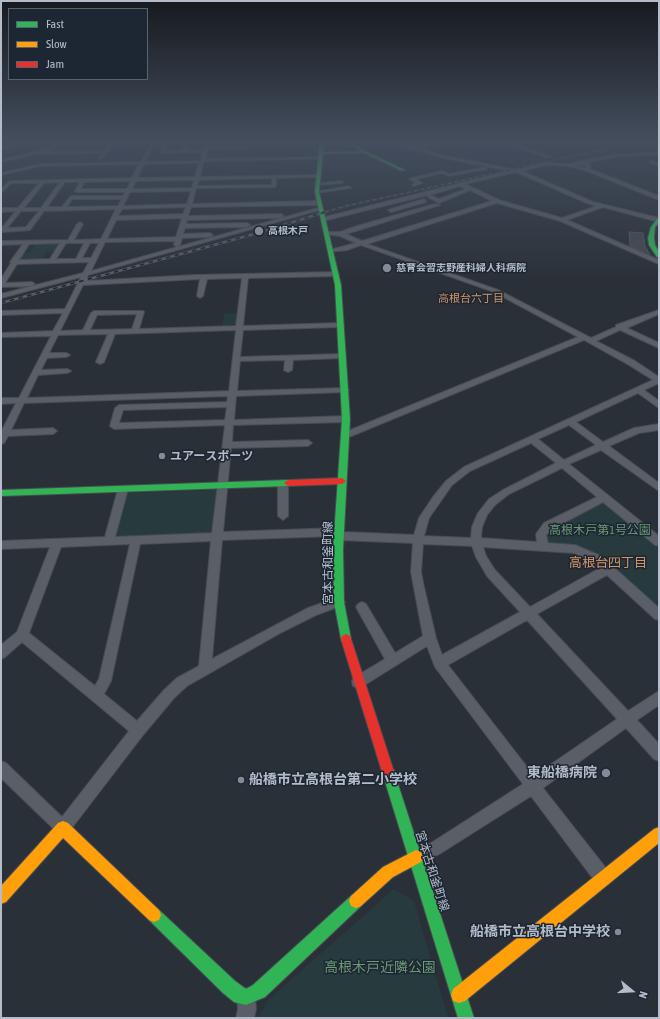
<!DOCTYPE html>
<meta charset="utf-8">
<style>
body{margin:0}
#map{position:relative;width:660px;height:1019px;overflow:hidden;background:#2a3038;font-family:"Asap Condensed",sans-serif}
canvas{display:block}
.frame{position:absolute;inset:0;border:2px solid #b4bcc9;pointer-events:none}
.legend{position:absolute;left:8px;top:8px;width:140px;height:72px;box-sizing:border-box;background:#1d2633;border:1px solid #59626f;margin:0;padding:5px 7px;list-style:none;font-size:12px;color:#b4bcc9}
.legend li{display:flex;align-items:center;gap:8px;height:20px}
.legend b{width:20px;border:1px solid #59626f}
.north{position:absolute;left:612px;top:971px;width:40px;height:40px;-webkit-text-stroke:3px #1d2633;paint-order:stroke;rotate:108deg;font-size:11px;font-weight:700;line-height:16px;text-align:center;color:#b4bcc9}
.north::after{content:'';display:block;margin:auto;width:14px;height:18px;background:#b4bcc9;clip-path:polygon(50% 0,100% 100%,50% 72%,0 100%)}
</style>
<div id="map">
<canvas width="660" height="1019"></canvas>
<div class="frame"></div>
<ul class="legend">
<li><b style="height:5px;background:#30b455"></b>Fast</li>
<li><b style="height:5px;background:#ff9f0a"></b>Slow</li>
<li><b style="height:5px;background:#e5322d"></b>Jam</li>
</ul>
<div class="north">N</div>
</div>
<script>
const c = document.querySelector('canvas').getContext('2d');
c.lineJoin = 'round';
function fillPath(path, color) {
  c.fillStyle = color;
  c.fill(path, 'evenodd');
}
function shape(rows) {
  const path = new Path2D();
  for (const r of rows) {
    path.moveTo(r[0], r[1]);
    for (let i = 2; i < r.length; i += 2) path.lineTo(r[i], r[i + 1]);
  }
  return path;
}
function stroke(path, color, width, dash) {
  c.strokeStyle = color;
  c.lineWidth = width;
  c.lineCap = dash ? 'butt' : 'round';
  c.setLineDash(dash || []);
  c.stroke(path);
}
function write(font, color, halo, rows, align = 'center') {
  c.font = font + ' "Asap Condensed","Noto Sans JP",sans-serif';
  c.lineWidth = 3;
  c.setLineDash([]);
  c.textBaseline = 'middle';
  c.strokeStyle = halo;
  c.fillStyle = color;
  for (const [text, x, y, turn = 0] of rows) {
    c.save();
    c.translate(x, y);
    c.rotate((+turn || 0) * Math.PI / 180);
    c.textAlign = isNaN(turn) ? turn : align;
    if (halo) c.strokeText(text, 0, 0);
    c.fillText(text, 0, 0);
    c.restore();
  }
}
fillPath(shape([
 [60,242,62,243,57,251,47,251,41,261,18,261,22,253,30,253,36,243],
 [237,313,237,324,222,326,224,314],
 [216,490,218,492,214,531,211,533,118,537,114,535,124,496,128,493],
 [602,501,606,502,659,546,659,600,653,604,591,552,574,545,548,543,544,540,546,531],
 [394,889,414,901,448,1018,258,1018,269,999]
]), '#273a3e');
const building = shape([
 [629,232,643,233,645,246,650,255,630,246,629,232]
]);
fillPath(building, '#444950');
stroke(building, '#52575f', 1);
const street = shape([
 [29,141,35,141,1,149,1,147,29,141],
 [62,141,67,141,45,152,104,151,111,141,115,141,101,159,99,158,102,153,37,154,1,162,1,160,40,151,62,141],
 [164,141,168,141,165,151,182,150,185,141,189,141,187,150,203,150,206,141,210,141,208,147,250,148,208,149,205,159,319,157,321,158,319,159,204,161,200,177,317,175,319,176,317,177,276,178,276,186,274,187,196,188,192,204,319,201,322,203,319,205,191,207,188,216,281,214,284,216,281,218,187,220,186,224,247,223,250,225,247,227,185,228,183,234,210,233,213,235,210,237,182,238,180,245,177,247,174,245,175,241,105,242,91,271,318,208,323,209,88,275,86,281,195,275,336,272,339,274,336,276,248,278,243,326,340,323,344,325,340,327,243,330,240,357,341,354,345,356,341,358,293,360,292,370,288,372,284,370,285,360,240,361,237,391,345,388,349,390,345,392,236,396,234,420,346,416,350,419,346,422,233,425,232,442,308,440,312,443,308,446,231,448,223,532,339,528,343,529,344,532,414,535,419,518,433,497,446,481,464,467,653,380,629,365,584,340,349,437,343,437,342,435,343,433,578,337,494,292,361,245,347,250,329,252,329,250,356,243,340,236,325,234,325,232,340,232,357,226,435,204,440,205,346,234,362,241,492,201,470,190,439,203,428,197,428,195,323,221,321,220,321,218,509,171,443,158,412,149,391,141,415,146,443,141,469,141,455,144,447,142,420,148,446,156,516,170,546,163,571,164,580,161,614,155,659,152,659,154,614,157,584,163,590,164,590,169,659,196,659,200,587,171,567,166,546,165,522,171,593,202,659,218,659,222,603,207,567,220,659,260,659,264,560,221,497,203,367,244,498,290,591,338,616,327,616,325,659,310,659,314,627,328,659,343,659,348,620,330,596,341,635,361,659,377,659,383,644,390,659,401,659,408,638,393,576,422,603,442,634,428,659,424,659,430,639,433,609,446,659,483,659,491,601,450,569,464,659,536,659,546,655,545,603,502,552,529,546,535,548,543,575,545,601,556,659,608,659,620,655,619,607,575,537,614,628,711,659,691,659,705,637,720,659,744,659,761,654,759,626,728,543,788,609,872,611,878,609,884,603,886,597,884,531,796,441,853,416,865,411,862,408,857,411,852,431,843,523,784,435,667,427,646,363,686,358,688,353,686,352,682,353,678,385,659,356,607,358,604,362,602,366,604,395,653,423,636,411,572,413,543,339,540,335,539,334,536,222,540,212,659,308,608,339,597,343,599,345,602,343,605,316,615,282,632,187,686,174,698,143,735,68,833,63,836,58,833,1,778,1,761,6,763,62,817,129,731,22,642,5,657,1,659,1,645,17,632,50,547,1,549,1,541,105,537,118,489,123,486,128,489,115,537,212,533,225,425,114,429,110,426,115,408,119,405,227,402,228,396,24,403,11,430,53,428,57,431,53,434,8,436,4,443,1,444,1,432,16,403,1,404,1,398,19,398,51,336,1,337,1,333,53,331,63,313,1,315,1,311,65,309,81,277,1,298,1,294,83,273,89,262,17,264,5,283,32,282,35,284,32,286,1,287,1,279,11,263,10,262,23,244,1,245,1,241,68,240,77,224,80,222,83,224,74,240,101,239,116,209,44,211,30,230,3,232,1,231,1,229,16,211,1,212,1,208,18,208,39,183,11,183,1,193,1,189,10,181,132,178,139,164,40,166,1,175,1,173,40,164,141,162,152,143,154,144,145,162,200,161,202,152,160,153,164,141],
 [199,163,195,177,137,178,144,164,199,163],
 [581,164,586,166,586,168,575,166,581,164],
 [516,172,589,204,597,206,562,218,499,200,465,184,516,172],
 [272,178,272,185,197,186,199,180,272,178],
 [194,180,192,188,132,189,136,181,194,180],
 [131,181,127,189,80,189,85,182,131,181],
 [60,182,41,208,24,208,44,183,60,182],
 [65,182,80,182,75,191,77,192,125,192,123,196,71,196,62,207,47,207,65,182],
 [460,186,466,189,439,199,430,195,460,186],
 [191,191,187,204,123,206,130,192,191,191],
 [72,199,122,199,118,206,67,207,72,199],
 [186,207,183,214,118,216,122,209,186,207],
 [21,211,39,211,26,227,7,228,21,211],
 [182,218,176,237,107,239,116,220,182,218],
 [60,243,50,259,19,260,29,244,60,243],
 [66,243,84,243,76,259,56,259,66,243],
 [90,243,99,243,91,258,82,258,90,243],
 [242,278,236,326,139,329,144,312,143,311,94,311,91,313,83,330,60,331,83,285,200,279,197,296,200,298,203,296,207,279,242,278],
 [137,314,132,329,90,330,97,315,137,314],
 [236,330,229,391,27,398,38,375,67,373,71,371,67,369,41,370,47,358,66,357,70,355,66,353,49,353,58,335,108,334,96,362,100,364,104,362,115,334,236,330],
 [227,407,225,420,119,423,123,410,227,407],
 [569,425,596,445,564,460,538,439,569,425],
 [531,443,556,463,503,490,489,499,478,513,472,527,471,538,424,536,429,518,452,485,470,471,531,443],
 [562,468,597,497,544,523,536,534,537,542,481,538,482,527,487,515,495,505,509,494,562,468],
 [211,541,199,666,177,678,164,690,137,721,104,694,111,681,140,544,211,541],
 [130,544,99,679,95,686,29,633,61,547,130,544],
 [423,544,472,546,476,557,487,576,520,612,442,655,436,638,424,587,421,572,423,544],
 [483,547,574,553,593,562,600,568,530,607,495,570,486,556,483,547],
 [527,620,617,719,534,776,448,665,527,620],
 [260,141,296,141,294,142,260,141],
 [346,141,350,141,367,152,363,153,346,141],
 [502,141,507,141,552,157,548,158,502,141],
 [612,141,659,142,659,144,614,142,612,141],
 [650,161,659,163,659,165,650,163,650,161],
 [485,167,487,169,449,176,442,173,416,179,422,183,414,186,412,185,416,183,409,179,442,171,449,174,485,167],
 [341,181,343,183,317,185,315,184,341,181],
 [349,186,351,188,317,193,315,192,349,186],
 [424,199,426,202,391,212,388,210,424,199],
 [283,480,288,483,288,516,283,520,278,516,278,483,283,480],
 [246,988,252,991,255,997,256,1009,254,1018,236,1018,238,1009,237,997,240,991,246,988]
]);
const fast = shape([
 [320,141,324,141,323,152,365,151,405,170,402,171,364,153,323,154,319,192,341,285,350,419,343,550,344,602,351,639,350,642,346,644,342,642,341,639,334,602,333,550,342,419,335,285,315,192,320,141],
 [657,219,659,219,659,223,655,227,654,238,655,245,659,252,659,258,657,257,649,245,648,238,651,227,657,219],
 [288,480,292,483,288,486,1,496,1,490,288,480],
 [389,769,394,770,395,775,474,1018,458,1018,383,775,384,770,389,769],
 [356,894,361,896,363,901,361,906,265,997,246,1005,234,1002,223,993,149,920,147,915,149,910,154,908,159,910,235,981,246,989,253,985,351,896,356,894]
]);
const slow = shape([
 [63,821,68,823,159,910,161,915,159,920,154,922,149,920,63,838,6,902,1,904,1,886,58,823,63,821],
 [659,827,659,843,465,1001,459,1003,453,1001,451,995,453,989,654,829,659,827],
 [416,850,421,852,423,857,421,862,393,877,361,906,356,908,351,906,349,901,351,896,383,867,416,850]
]);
const jam = shape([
 [342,478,346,481,342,484,288,486,284,483,288,480,342,478],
 [346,634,350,636,351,639,395,775,394,780,389,781,384,780,383,775,341,639,342,636,346,634]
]);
stroke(street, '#484c53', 2);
stroke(fast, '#484c53', 2);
stroke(slow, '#484c53', 2);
stroke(jam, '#484c53', 2);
fillPath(street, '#5a5e66');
fillPath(fast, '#30b455');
fillPath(slow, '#ff9f0a');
fillPath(jam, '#e5322d');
const railFar1 = shape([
 [322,213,346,206,642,141]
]);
const rail = shape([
 [1,303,258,233,325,212]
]);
stroke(railFar1, '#595d64', 1.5);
stroke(rail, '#595d64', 2.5);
stroke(railFar1, '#1d2633', 1, [3.5]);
stroke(rail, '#1d2633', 1.5, [4.5]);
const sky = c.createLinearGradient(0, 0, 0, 283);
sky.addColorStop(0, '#171a1f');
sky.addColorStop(0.5, '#444e5e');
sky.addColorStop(1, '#444e5e00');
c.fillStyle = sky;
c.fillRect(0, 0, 660, 283);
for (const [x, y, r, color] of [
 [259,231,5,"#848b96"],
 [387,268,5,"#848b96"],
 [162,456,4,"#848b96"],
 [606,773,5,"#848b96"],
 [241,780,4,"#848b96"],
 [618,932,4,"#848b96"]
]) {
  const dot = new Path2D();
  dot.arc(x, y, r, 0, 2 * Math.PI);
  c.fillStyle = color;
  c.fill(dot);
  stroke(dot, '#1d2633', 1.5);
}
write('bold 10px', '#b4bcc9', '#1d2633', [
 ["高根木戸",268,231],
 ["慈育会習志野産科婦人科病院",396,268]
], 'left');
write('11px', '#d59563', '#1d2633', [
 ["高根台六丁目",471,299]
]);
write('bold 12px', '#b4bcc9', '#1d2633', [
 ["ユアースポーツ",170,456]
], 'left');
write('12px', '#6b9a76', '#1d2633', [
 ["高根木戸第1号公園",600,530]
]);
write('12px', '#b4bcc9', '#1d2633', [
 ["宮本古和釜町線",328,563,-90],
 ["宮本古和釜町線",432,871,72]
]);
write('13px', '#d59563', '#1d2633', [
 ["高根台四丁目",608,563]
]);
write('bold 14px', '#b4bcc9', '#1d2633', [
 ["東船橋病院",597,773],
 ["船橋市立高根台第二小学校",249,780,"left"],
 ["船橋市立高根台中学校",610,932]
], 'right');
write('14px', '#6b9a76', '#1d2633', [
 ["高根木戸近隣公園",380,968]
]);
</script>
